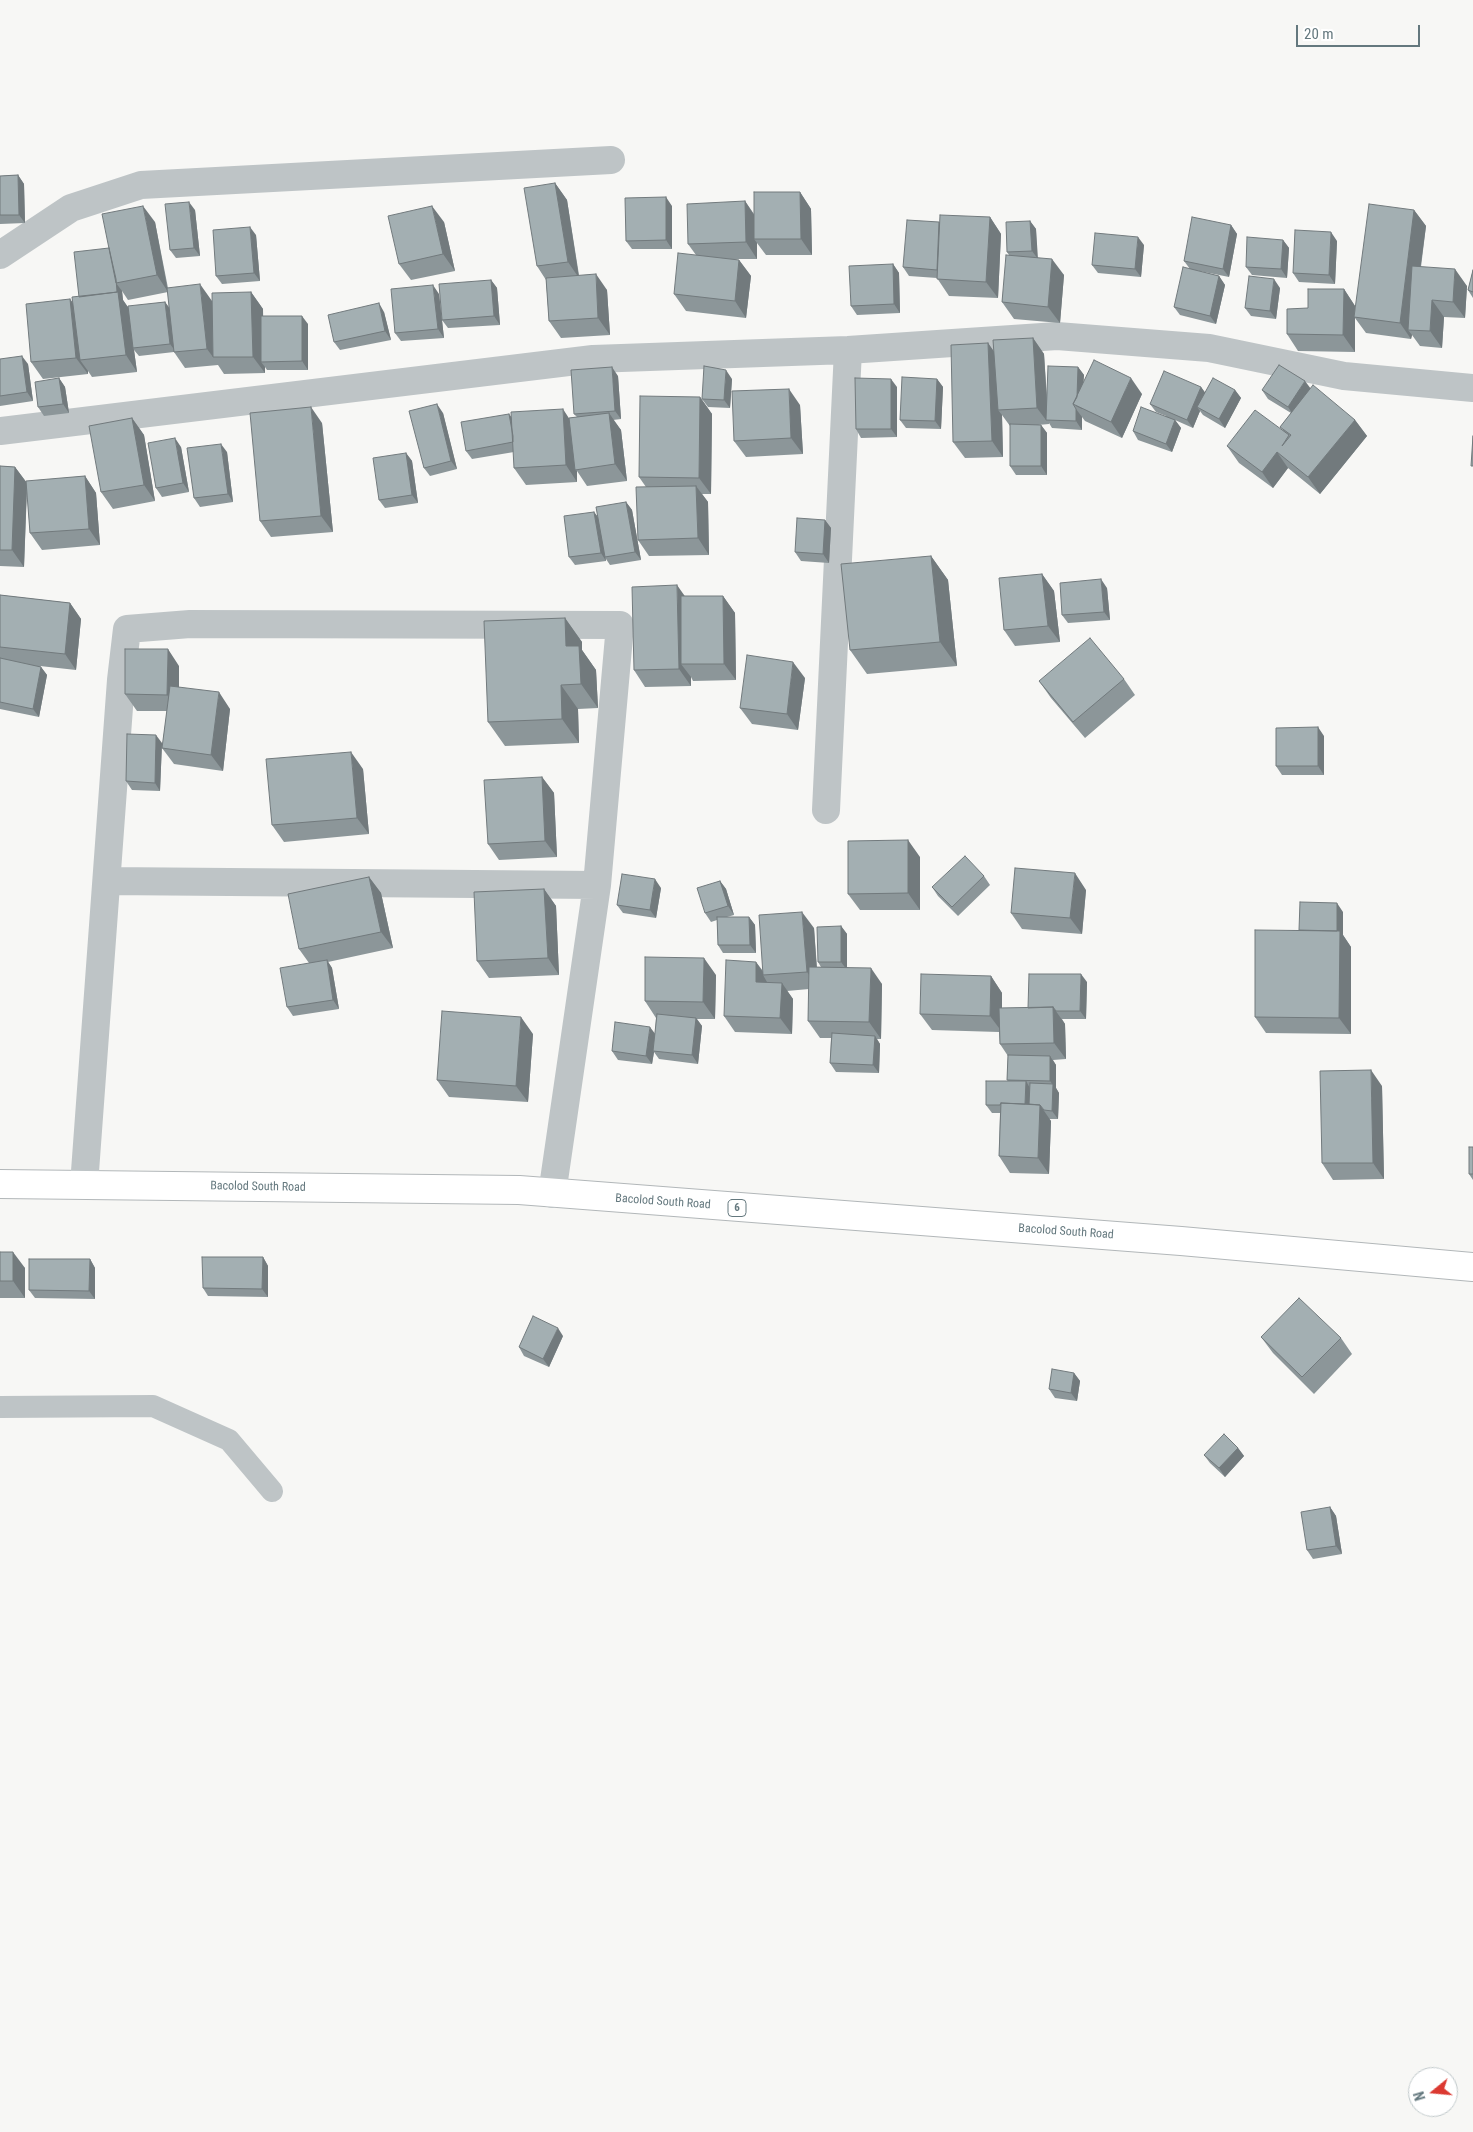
<!DOCTYPE html>
<style>
body{margin:0}
#map{position:relative;width:1473px;height:2132px;overflow:hidden;background:#f7f7f5;font-family:"Roboto Condensed",sans-serif}
canvas{display:block}
.north{position:absolute;left:1408px;top:2067px;width:50px;height:50px;box-sizing:border-box;background:#fff;border:1px solid #c1c9cb;border-radius:50%;rotate:253deg;font-size:14px;font-weight:700;line-height:20px;text-align:center;color:#64787e}
.north::after{content:'';display:block;margin:auto;width:18px;height:22px;background:#db3931;clip-path:polygon(50% 0,100% 100%,50% 72%,0 100%)}
.scale{position:absolute;left:1296px;top:25px;width:124px;height:22px;box-sizing:border-box;border:2px solid #64787e;border-top:0;padding-left:6px;font-size:15px;line-height:18px;white-space:nowrap;color:#64787e;-webkit-text-stroke:4px #fff;paint-order:stroke}
</style>
<div id="map">
<canvas width="1473" height="2132"></canvas>
<div class="north">N</div>
<div class="scale">20 m</div>
</div>
<script>
const c = document.querySelector('canvas').getContext('2d');
c.lineJoin = 'round';
function shape(rows) {
  const path = new Path2D();
  for (const r of rows) {
    path.moveTo(r[0], r[1]);
    for (let i = 2; i < r.length; i += 2) path.lineTo(r[i], r[i + 1]);
  }
  return path;
}
function stroke(path, color, width, dash) {
  c.strokeStyle = color;
  c.lineWidth = width;
  c.lineCap = dash ? 'butt' : 'round';
  c.setLineDash(dash || []);
  c.stroke(path);
}
function fillPath(path, color) {
  c.fillStyle = color;
  c.fill(path, 'evenodd');
}
function write(font, color, halo, rows, align = 'center') {
  c.font = font + ' "Roboto Condensed",sans-serif';
  c.lineWidth = 5;
  c.setLineDash([]);
  c.textBaseline = 'middle';
  c.strokeStyle = halo;
  c.fillStyle = color;
  for (const [text, x, y, turn = 0] of rows) {
    c.save();
    c.translate(x, y);
    c.rotate((+turn || 0) * Math.PI / 180);
    c.textAlign = isNaN(turn) ? turn : align;
    if (halo) c.strokeText(text, 0, 0);
    c.fillText(text, 0, 0);
    c.restore();
  }
}
const highway = shape([
 [0,1184,519,1190,1181,1241,1473,1267]
]);
stroke(highway, '#b2b7b9', 30);
stroke(shape([
 [0,1407,153,1406,229,1440,272,1491]
]), '#bec4c6', 22);
stroke(shape([
 [0,255,71,208,141,185,611,160],
 [0,431,593,359,848,350,1057,336,1209,348,1344,376,1473,388],
 [826,810,848,350],
 [107,881,597,885],
 [84,1185,121,680,127,629,190,624,620,625,597,885,552,1194]
]), '#bec4c6', 28);
stroke(highway, '#fff', 28);
fillPath(shape([
 [18,175,24,184,25,223,0,224,0,176],
 [555,183,567,200,579,275,607,290,610,335,561,338,549,321,546,280,537,266],
 [800,192,811,209,812,255,766,255,757,243,757,259,734,259,739,260,751,276,746,318,686,311,674,294,696,255,688,244,745,201,754,214],
 [672,206,672,249,632,249,626,241],
 [195,210,200,256,176,258,170,250],
 [1414,210,1426,226,1421,267,1467,286,1465,318,1444,317,1442,348,1420,346,1412,335,1411,339,1366,333,1355,318,1355,352,1298,351,1287,334,1308,308,1344,289,1355,306,1355,310],
 [990,217,1001,234,998,298,949,296,937,278,909,276,903,267,939,222],
 [1030,221,1036,229,1037,257,1064,275,1060,323,1014,319,1002,302,1009,255,1007,252],
 [155,222,168,288,212,301,251,292,263,309,263,316,308,324,308,370,267,370,265,367,265,373,224,374,218,365,185,368,174,352,139,356,134,350,137,372,92,377,88,371,88,374,43,379,31,362,70,299,73,303,79,297,109,248],
 [122,291,128,300,168,292,169,307,165,302,128,307,123,300],
 [444,222,455,271,411,280,399,264],
 [1231,225,1237,234,1229,277,1194,270,1219,276,1225,285,1216,324,1180,315,1174,307,1190,269,1184,261],
 [256,235,260,281,222,284,216,276],
 [1283,240,1289,248,1287,278,1252,275,1246,267],
 [1337,241,1335,284,1299,282,1293,273],
 [1144,245,1141,277,1098,273,1092,265],
 [893,264,899,273,900,313,857,315,851,306],
 [1473,270,1473,298,1468,290],
 [491,280,497,288,500,325,448,328,442,320],
 [1280,288,1276,319,1251,316,1245,308],
 [439,294,444,338,401,341,395,333],
 [384,312,391,340,340,350,334,342],
 [1033,338,1044,354,1047,397,1078,367,1084,375,1083,382,1142,394,1122,438,1085,421,1082,417,1082,430,1052,428,1049,423,1049,424,1038,425,1041,425,1047,433,1047,475,1016,475,1010,466,1010,426,1002,415,1003,457,965,458,953,442,988,343,994,352],
 [0,359,28,364,33,401,0,406],
 [618,376,621,419,613,420,621,430,627,481,587,486,577,471,577,482,526,485,514,468,514,452,472,459,466,451,509,414,512,418,569,418,577,417,574,414],
 [59,378,65,387,69,413,44,416,38,407],
 [732,379,730,408,708,407,702,399],
 [937,379,943,387,941,429,906,428,900,420],
 [897,387,897,437,861,438,856,429],
 [1201,387,1205,393,1235,390,1241,398,1225,428,1203,415,1200,411,1193,428,1175,420,1181,428,1172,452,1138,440,1133,431,1166,416,1156,412,1150,404],
 [1310,389,1355,420,1367,436,1320,494,1288,468,1273,488,1239,463,1227,446,1283,430,1280,427,1291,413,1268,399,1262,390],
 [700,397,712,414,711,494,702,494,708,502,709,555,649,556,638,540,646,487,639,477],
 [800,405,803,454,746,457,734,441],
 [443,413,457,469,430,476,424,468],
 [132,418,144,435,155,501,113,509,101,492],
 [322,423,333,532,271,537,260,521],
 [181,447,189,492,162,497,156,488],
 [227,452,233,502,200,507,194,498],
 [406,453,412,461,418,503,385,508,379,500],
 [0,466,15,467,26,482,85,476,96,493,100,545,42,550,30,533,27,490,24,567,0,566],
 [626,502,632,510,641,560,610,565,606,559,606,561,575,565,569,557,594,512,598,517],
 [825,520,831,528,829,563,801,561,795,552],
 [931,556,948,580,957,666,867,674,850,650],
 [1042,574,1054,591,1060,642,1015,646,1004,630],
 [1107,588,1110,620,1068,623,1062,615],
 [0,595,70,603,81,619,76,670,40,666,41,667,47,675,39,717,0,709],
 [685,596,723,596,735,613,736,680,693,681,691,677,691,686,645,687,634,670],
 [565,618,582,642,582,650,596,670,598,708,578,709,579,743,505,746,488,722],
 [179,666,179,687,230,709,223,771,174,764,162,748,167,711,137,711,125,694],
 [805,678,798,730,752,724,740,708],
 [1124,679,1135,695,1085,738,1051,698,1039,681],
 [1324,736,1324,775,1282,775,1276,766],
 [162,743,160,791,132,790,126,781],
 [363,769,369,834,284,842,272,825],
 [542,777,554,793,557,857,499,860,488,844],
 [920,857,920,910,860,910,848,894],
 [984,876,990,885,958,916,938,896,932,887],
 [369,877,381,893,393,948,328,962,332,968,339,1009,293,1016,287,1007,309,963,299,949],
 [720,881,726,889,734,915,727,917,749,917,755,925,756,953,723,953,718,945,717,920,711,922,705,913],
 [661,888,656,918,623,913,617,905],
 [544,889,556,906,559,975,489,978,477,961],
 [1086,890,1082,934,1022,929,1011,913],
 [1343,912,1343,935,1351,947,1351,1034,1266,1033,1255,1017,1299,930],
 [841,926,847,934,847,967,882,984,881,1039,877,1039,880,1044,879,1073,836,1072,830,1063,831,1038,820,1038,808,1021,809,989,787,991,793,999,792,1034,735,1032,724,1016,756,962,763,971,814,928,817,967,821,967,818,962],
 [716,975,715,1019,697,1019,702,1026,698,1064,659,1059,654,1052,652,1064,618,1060,612,1051,655,1034,656,1018,645,1001],
 [991,976,1002,993,1002,1008,1028,1008,1087,982,1086,1019,1062,1019,1065,1024,1066,1059,1053,1060,1056,1065,1056,1088,1059,1093,1058,1119,1049,1119,1051,1121,1049,1174,1010,1173,999,1156,1000,1113,992,1113,986,1105,1008,1081,1007,1080,1008,1056,1000,1044,999,1032,932,1030,920,1014],
 [533,1034,528,1102,449,1097,437,1080],
 [1382,1086,1384,1179,1333,1180,1322,1163],
 [1473,1147,1473,1180,1469,1174],
 [0,1252,25,1268,25,1298,0,1298],
 [263,1257,268,1266,268,1297,208,1296,203,1288],
 [90,1259,95,1268,95,1299,35,1298,29,1290],
 [563,1336,549,1367,524,1356,519,1347],
 [1261,1337,1341,1338,1352,1354,1314,1394,1273,1353],
 [1074,1373,1080,1381,1077,1401,1055,1398,1049,1389],
 [1238,1448,1244,1456,1225,1477,1210,1463,1204,1455],
 [1330,1507,1336,1516,1342,1554,1313,1559,1307,1550]
]), '#8c9699');
fillPath(shape([
 [18,175,24,184,25,223,19,215],
 [555,183,567,200,579,278,568,262],
 [800,192,811,209,812,255,801,239],
 [666,197,672,206,672,249,666,240],
 [745,201,756,218,754,239,757,243,757,259,746,242],
 [189,202,195,210,200,256,194,248],
 [143,206,155,222,168,292,157,275],
 [432,206,444,222,455,271,443,254],
 [1414,210,1426,226,1412,330,1408,330,1412,335,1411,339,1400,323],
 [990,217,1001,234,998,298,986,282],
 [1030,221,1036,229,1038,259,1032,251],
 [1231,225,1237,234,1229,277,1223,269],
 [250,227,256,235,260,281,254,273],
 [1331,232,1337,241,1335,284,1329,275],
 [1138,237,1144,245,1141,277,1135,269],
 [1283,240,1289,248,1287,278,1281,269],
 [1052,259,1064,275,1060,323,1048,307],
 [739,260,751,276,746,318,735,301],
 [893,264,899,273,900,313,894,304],
 [1455,269,1467,286,1465,318,1453,302],
 [596,274,607,290,610,335,598,318],
 [1219,276,1225,285,1216,324,1210,316],
 [1274,279,1280,288,1276,319,1270,311],
 [491,280,497,288,500,325,494,316],
 [116,283,122,291,123,300,129,309,133,348,134,350,137,372,126,355],
 [200,284,212,301,213,357,207,349],
 [433,285,439,294,444,338,438,329],
 [1344,289,1355,306,1355,352,1343,335],
 [251,292,263,309,264,362,261,362,265,367,265,373,253,357],
 [70,299,81,315,80,360,88,371,88,374,76,358],
 [1432,300,1444,317,1442,348,1430,331],
 [165,302,171,311,176,352,170,344],
 [379,303,384,312,391,340,385,331],
 [302,316,308,324,308,370,302,361],
 [1033,338,1044,354,1048,420,1046,420,1049,424,1037,408],
 [988,343,1000,360,998,410,1002,415,1003,457,992,441],
 [22,356,28,364,33,401,27,392],
 [612,367,618,376,621,419,615,411],
 [1078,367,1084,375,1082,409,1076,406],
 [726,370,732,379,730,408,724,400],
 [59,378,65,387,69,413,63,404],
 [1131,378,1142,394,1122,438,1111,422],
 [891,379,897,387,897,437,891,429],
 [937,379,943,387,941,429,935,421],
 [1305,381,1311,389,1294,416,1288,407],
 [1201,387,1207,395,1197,407,1200,411,1193,428,1187,420],
 [789,389,800,405,803,454,791,438],
 [1235,390,1241,398,1225,428,1219,419],
 [700,397,712,414,711,494,699,478],
 [437,404,443,413,457,469,451,461],
 [311,407,322,423,333,532,321,516],
 [563,409,574,426,575,470,577,471,577,482,566,465],
 [1076,409,1082,417,1082,430,1076,421],
 [609,413,621,430,627,481,615,464],
 [509,414,515,422,514,442],
 [132,418,144,435,155,501,144,485],
 [1175,420,1181,428,1172,452,1166,444],
 [1355,420,1367,436,1320,494,1308,477],
 [1041,425,1047,433,1047,475,1041,466],
 [175,438,181,447,189,492,183,483],
 [221,444,227,452,233,502,228,494],
 [1277,452,1288,468,1273,488,1262,472],
 [406,453,412,461,418,503,412,495],
 [15,467,27,483,24,567,12,550],
 [85,476,96,493,100,545,89,529],
 [696,486,708,502,709,555,698,538],
 [626,502,632,510,641,560,635,552],
 [594,512,600,520,605,557,606,561,601,553],
 [825,520,831,528,829,563,823,554],
 [931,556,948,580,957,666,940,642],
 [1042,574,1054,591,1060,642,1048,626],
 [1101,579,1107,588,1110,620,1104,612],
 [677,585,689,602,681,664,691,677,691,686,679,669],
 [723,596,735,613,736,680,724,664],
 [70,603,81,619,76,670,65,654],
 [565,618,582,642,582,650,596,670,598,708,581,684,566,646],
 [168,649,179,666,179,711,167,695],
 [793,662,805,678,798,730,787,714],
 [41,667,47,675,39,717,33,709],
 [561,685,578,709,579,743,562,719],
 [219,692,230,709,223,771,211,755],
 [1318,727,1324,736,1324,775,1318,766],
 [156,735,162,743,160,791,155,783],
 [351,752,363,769,369,834,357,818],
 [542,777,554,793,557,857,545,841],
 [908,840,920,857,920,910,908,893],
 [1075,873,1086,890,1082,934,1070,918],
 [369,877,381,893,393,948,381,932],
 [655,879,661,888,656,918,650,910],
 [720,881,726,889,734,915,728,906],
 [544,889,556,906,559,975,548,958],
 [1337,903,1343,912,1343,935,1351,947,1351,1034,1339,1018,1337,934],
 [802,912,814,928,818,988,807,972],
 [749,917,755,925,756,953,750,945],
 [841,926,847,934,847,970,841,962],
 [704,958,716,975,715,1019,703,1002],
 [327,960,332,968,339,1009,333,1000],
 [756,962,765,975,763,975,767,982,767,998,756,982],
 [871,968,882,984,881,1039,869,1022],
 [1081,974,1087,982,1086,1019,1080,1011],
 [991,976,1002,993,1002,1032,990,1016],
 [782,983,793,999,792,1034,780,1018],
 [1053,1007,1065,1024,1066,1059,1054,1043],
 [521,1017,533,1034,528,1102,516,1086],
 [696,1018,702,1026,698,1064,692,1055],
 [650,1027,656,1035,653,1051,654,1052,652,1064,646,1056],
 [875,1036,880,1044,879,1073,873,1065],
 [1050,1056,1056,1065,1056,1088,1059,1093,1058,1119,1052,1111,1053,1085,1050,1081],
 [1371,1070,1382,1086,1384,1179,1373,1163],
 [1026,1081,1031,1090,1031,1110,1025,1105],
 [1040,1105,1051,1121,1049,1174,1038,1158],
 [13,1252,25,1268,25,1298,13,1281],
 [263,1257,268,1266,268,1297,262,1289],
 [90,1259,95,1268,95,1299,89,1291],
 [558,1328,563,1336,549,1367,543,1359],
 [1074,1373,1080,1381,1077,1401,1071,1393],
 [1238,1448,1244,1456,1225,1477,1219,1468],
 [1330,1507,1336,1516,1342,1554,1336,1546]
]), '#727a7d');
const building = shape([
 [18,175,19,215,0,215,0,176,18,175],
 [555,183,568,262,537,266,524,188,555,183],
 [754,192,800,192,801,239,754,239,754,192],
 [666,197,666,240,626,241,625,198,666,197],
 [745,201,746,242,688,244,687,204,745,201],
 [189,202,194,248,170,250,165,204,189,202],
 [1369,204,1414,210,1400,323,1354,317,1369,204],
 [143,206,157,275,116,283,102,214,143,206],
 [432,206,443,254,399,264,388,216,432,206],
 [940,215,990,217,986,282,937,279,940,215],
 [1192,217,1231,225,1223,269,1184,261,1192,217],
 [907,220,939,222,937,270,903,267,907,220],
 [1030,221,1032,251,1007,252,1006,222,1030,221],
 [250,227,254,273,216,276,213,230,250,227],
 [1295,230,1331,232,1329,275,1293,273,1295,230],
 [1095,233,1138,237,1135,269,1092,265,1095,233],
 [1247,237,1283,240,1281,269,1246,267,1247,237],
 [109,248,116,279,117,292,79,297,74,252,109,248],
 [678,253,739,260,735,301,674,294,678,253],
 [1006,255,1052,259,1048,307,1002,302,1006,255],
 [893,264,894,304,851,306,849,266,893,264],
 [1412,266,1455,269,1453,302,1432,300,1430,331,1408,330,1412,266],
 [1183,267,1219,276,1210,316,1174,307,1183,267],
 [1473,270,1473,292,1468,290,1473,270],
 [596,274,598,318,549,321,546,278,596,274],
 [1249,276,1274,279,1270,311,1245,308,1249,276],
 [491,280,494,316,442,320,439,284,491,280],
 [200,284,207,349,174,352,167,288,200,284],
 [433,285,438,329,395,333,391,289,433,285],
 [1308,289,1344,289,1343,335,1287,334,1287,309,1308,308,1308,289],
 [118,292,126,355,80,360,72,297,118,292],
 [251,292,253,357,213,357,212,293,251,292],
 [70,299,76,358,31,362,26,304,70,299],
 [165,302,170,344,133,348,128,306,165,302],
 [379,303,385,331,334,342,328,315,379,303],
 [261,316,302,316,302,361,261,362,261,316],
 [1033,338,1037,408,998,410,993,340,1033,338],
 [988,343,992,441,953,442,951,345,988,343],
 [22,356,27,392,0,396,0,359,22,356],
 [1094,360,1131,378,1111,422,1073,404,1094,360],
 [1279,365,1305,381,1288,407,1262,390,1279,365],
 [704,366,726,370,724,400,702,399,704,366],
 [1048,366,1078,367,1077,397,1073,404,1076,409,1076,421,1046,420,1048,366],
 [612,367,615,411,574,414,571,370,612,367],
 [1164,371,1201,387,1187,420,1150,404,1164,371],
 [902,377,937,379,935,421,900,420,902,377],
 [59,378,63,404,38,407,35,382,59,378],
 [855,378,891,379,891,429,856,429,855,378],
 [1213,378,1235,390,1219,419,1197,407,1213,378],
 [1313,385,1355,420,1308,477,1277,452,1262,472,1227,446,1255,410,1289,435,1282,446,1291,435,1280,427,1313,385],
 [789,389,791,438,734,441,732,391,789,389],
 [640,396,700,397,699,478,639,477,640,396],
 [437,404,451,461,424,468,409,411,437,404],
 [311,407,321,516,260,521,250,413,311,407],
 [1141,407,1175,420,1166,444,1133,431,1141,407],
 [563,409,566,465,514,468,511,412,563,409],
 [609,413,615,464,575,470,569,418,609,413],
 [509,414,513,436,513,442,466,451,461,422,509,414],
 [132,418,144,485,101,492,89,426,132,418],
 [1010,424,1041,425,1041,466,1010,466,1010,424],
 [1473,436,1473,466,1471,466,1473,436],
 [175,438,183,483,156,488,148,443,175,438],
 [221,444,228,494,194,498,187,448,221,444],
 [406,453,412,495,379,500,373,458,406,453],
 [0,466,15,467,12,550,0,550,0,466],
 [85,476,89,529,30,533,26,481,85,476],
 [696,486,698,538,638,540,636,487,696,486],
 [626,502,635,552,605,557,596,507,626,502],
 [594,512,601,553,569,557,564,516,594,512],
 [797,518,825,520,823,554,795,552,797,518],
 [931,556,940,642,850,650,841,564,931,556],
 [1042,574,1048,626,1004,630,999,578,1042,574],
 [1101,579,1104,612,1062,615,1060,583,1101,579],
 [677,585,679,669,634,670,632,587,677,585],
 [0,595,70,603,65,654,0,647,0,595],
 [681,596,723,596,724,664,681,664,681,596],
 [565,618,566,646,579,646,581,684,561,685,562,719,488,722,484,621,565,618],
 [1090,638,1124,679,1073,722,1039,681,1090,638],
 [125,649,168,649,167,695,125,694,125,649],
 [747,655,793,662,787,714,740,708,747,655],
 [0,658,41,667,33,709,0,702,0,658],
 [170,686,219,692,211,755,162,748,170,686],
 [1318,727,1318,766,1276,766,1276,728,1318,727],
 [127,734,156,735,155,783,126,781,127,734],
 [351,752,357,818,272,825,266,759,351,752],
 [542,777,545,841,488,844,484,780,542,777],
 [908,840,908,893,848,894,848,841,908,840],
 [965,856,984,876,952,907,932,887,965,856],
 [1015,868,1075,873,1070,918,1011,913,1015,868],
 [622,874,655,879,650,910,617,905,622,874],
 [369,877,381,932,299,949,288,894,369,877],
 [720,881,728,906,705,913,697,888,720,881],
 [544,889,548,958,477,961,474,892,544,889],
 [1300,902,1337,903,1337,931,1299,930,1300,902],
 [802,912,807,972,763,975,759,915,802,912],
 [717,917,749,917,750,945,718,945,717,917],
 [841,926,841,962,818,962,817,927,841,926],
 [1255,930,1340,931,1339,1018,1255,1017,1255,930],
 [645,957,704,958,703,1002,645,1001,645,957],
 [327,960,333,1000,287,1007,280,968,327,960],
 [726,960,756,962,756,982,782,983,780,1018,724,1016,726,960],
 [809,967,871,968,869,1022,808,1021,809,967],
 [921,974,991,976,990,1016,920,1014,921,974],
 [1029,974,1081,974,1080,1011,1056,1011,1053,1007,1028,1008,1029,974],
 [1053,1007,1054,1043,1000,1044,999,1008,1053,1007],
 [442,1011,521,1017,516,1086,437,1080,442,1011],
 [657,1014,696,1018,692,1055,653,1051,657,1014],
 [615,1022,650,1027,646,1056,612,1051,615,1022],
 [832,1033,875,1036,873,1065,830,1063,832,1033],
 [1008,1055,1050,1056,1050,1081,1007,1080,1008,1055],
 [1371,1070,1373,1163,1322,1163,1320,1071,1371,1070],
 [986,1081,1026,1081,1025,1104,1001,1103,1000,1105,986,1105,986,1081],
 [1030,1083,1053,1084,1052,1111,1044,1110,1040,1105,1029,1104,1030,1083],
 [1001,1103,1040,1105,1038,1158,999,1156,1001,1103],
 [1469,1147,1473,1147,1473,1174,1469,1174,1469,1147],
 [0,1252,13,1252,13,1281,0,1281,0,1252],
 [202,1257,263,1257,262,1289,203,1288,202,1257],
 [29,1259,90,1259,89,1291,29,1290,29,1259],
 [1299,1298,1341,1338,1302,1377,1261,1337,1299,1298],
 [533,1316,558,1328,543,1359,519,1347,533,1316],
 [1052,1369,1074,1373,1071,1393,1049,1389,1052,1369],
 [1224,1434,1238,1448,1219,1468,1204,1455,1224,1434],
 [1330,1507,1336,1546,1307,1550,1301,1512,1330,1507]
]);
fillPath(building, '#a3afb2');
stroke(building, '#727a7d', 1);
for (const [x, y, w] of [
 [737,1208,18]
]) {
  const box = new Path2D();
  box.roundRect(x - w / 2, y - 8.5, w, 17, 4);
  c.fillStyle = '#fff';
  c.fill(box);
  stroke(box, '#64787e', 1);
}
write('bold 11px', '#64787e', null, [
 ["6",737,1208]
]);
write('12px', '#64787e', '#fff', [
 ["Bacolod South Road",258,1187,1],
 ["Bacolod South Road",663,1202,4],
 ["Bacolod South Road",1066,1232,4]
]);
</script>
